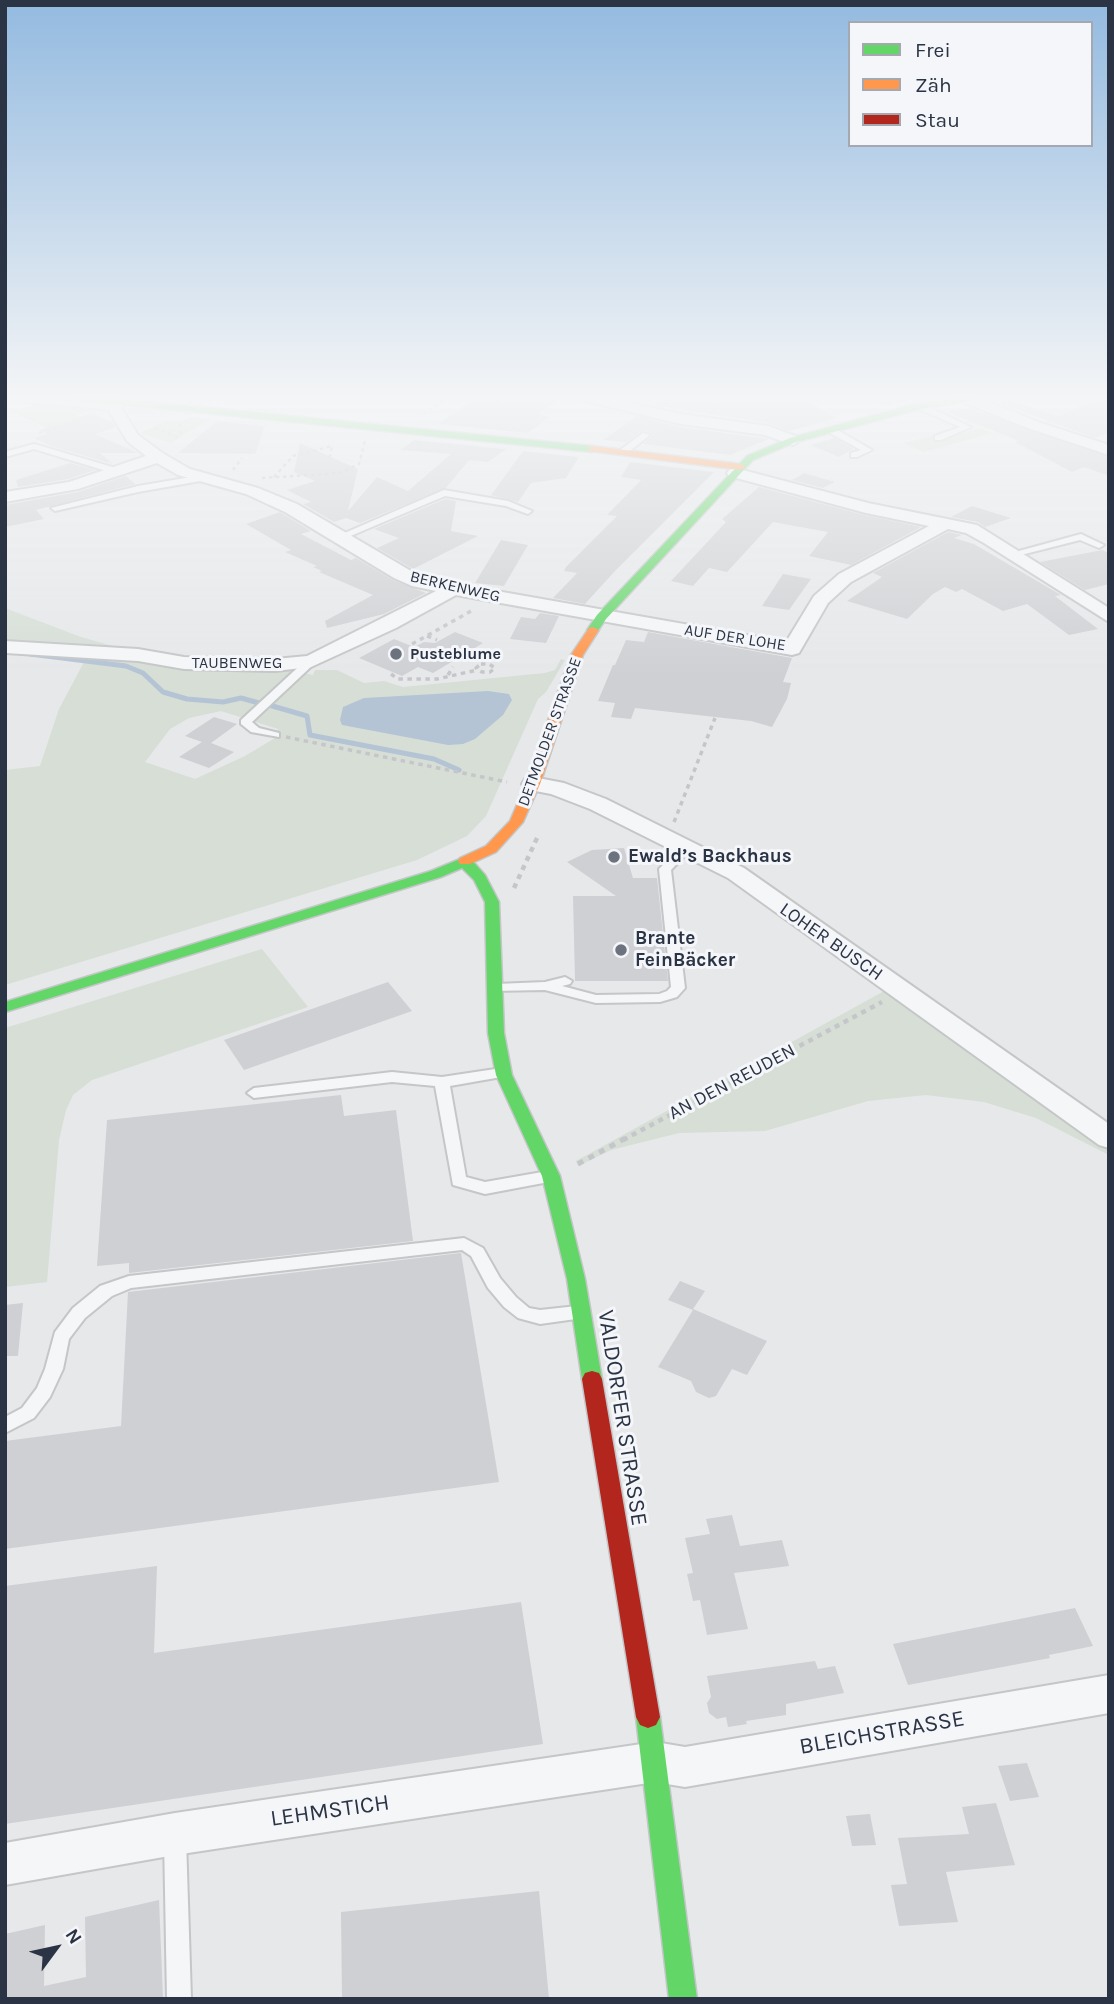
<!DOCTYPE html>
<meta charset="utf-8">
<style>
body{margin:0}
#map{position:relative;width:1114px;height:2004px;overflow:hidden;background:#e6e8ea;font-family:Karla,sans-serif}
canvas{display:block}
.frame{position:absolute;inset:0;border:7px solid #2b3445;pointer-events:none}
.legend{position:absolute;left:848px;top:21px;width:245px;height:126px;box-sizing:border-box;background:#f4f6f9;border:2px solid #a4a8b1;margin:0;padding:9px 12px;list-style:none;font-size:21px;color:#2b3445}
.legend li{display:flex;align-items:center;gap:14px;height:35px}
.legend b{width:35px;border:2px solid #a4a8b1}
.north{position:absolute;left:21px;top:1913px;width:70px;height:70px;-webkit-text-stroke:5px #f4f6f9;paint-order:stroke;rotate:57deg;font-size:19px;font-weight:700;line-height:28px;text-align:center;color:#2b3445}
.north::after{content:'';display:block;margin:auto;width:24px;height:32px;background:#2b3445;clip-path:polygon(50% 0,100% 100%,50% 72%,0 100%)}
</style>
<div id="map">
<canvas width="1114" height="2004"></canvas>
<div class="frame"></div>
<ul class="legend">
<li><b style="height:9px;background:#63d668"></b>Frei</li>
<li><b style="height:9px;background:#ff974d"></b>Zäh</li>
<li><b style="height:9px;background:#b3261e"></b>Stau</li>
</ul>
<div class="north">N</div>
</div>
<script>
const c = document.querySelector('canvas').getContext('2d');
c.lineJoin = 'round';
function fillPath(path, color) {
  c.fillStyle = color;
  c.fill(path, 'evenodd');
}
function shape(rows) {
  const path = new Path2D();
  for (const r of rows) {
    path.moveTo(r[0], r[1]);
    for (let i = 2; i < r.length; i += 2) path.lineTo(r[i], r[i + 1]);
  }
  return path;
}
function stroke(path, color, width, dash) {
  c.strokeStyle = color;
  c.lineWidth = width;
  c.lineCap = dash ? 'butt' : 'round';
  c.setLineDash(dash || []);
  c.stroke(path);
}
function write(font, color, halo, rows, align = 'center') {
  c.font = font + ' Karla,sans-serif';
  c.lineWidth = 6;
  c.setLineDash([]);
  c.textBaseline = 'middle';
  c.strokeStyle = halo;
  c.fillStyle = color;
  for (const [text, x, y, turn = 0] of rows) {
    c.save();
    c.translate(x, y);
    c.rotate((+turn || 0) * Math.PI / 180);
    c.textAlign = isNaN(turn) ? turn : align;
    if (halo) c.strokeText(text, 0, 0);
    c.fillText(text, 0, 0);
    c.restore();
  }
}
fillPath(shape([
 [45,403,101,408,77,415,83,418,49,429,10,411],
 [191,417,211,419,171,443,140,433,166,420,181,421],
 [980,428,993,433,924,452,904,443,931,436,941,440],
 [5,608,81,637,134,652,253,671,294,671,313,675,315,670,337,670,364,683,384,681,403,687,545,673,555,670,561,659,565,660,546,692,538,699,486,816,467,836,417,860,5,985,5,770,40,766,59,709,84,662,60,659,54,655,5,643],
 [221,711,278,729,275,738,245,756,195,779,145,762,170,729,189,718],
 [262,949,308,1007,92,1080,73,1095,66,1110,59,1140,47,1282,5,1287,5,1028],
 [886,990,1109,1149,1109,1155,1036,1118,984,1102,926,1095,868,1101,765,1131,679,1133,611,1150,578,1166,576,1161]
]), '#d6ded6');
fillPath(shape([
 [488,691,509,694,512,700,503,715,475,739,463,744,448,745,342,725,340,720,343,707,364,698]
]), '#b4c4d5');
stroke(shape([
 [30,654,126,666,143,673,163,692,187,699,223,702,241,698,259,703],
 [269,705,307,716,310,735,434,759,459,770]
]), '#b4c4d5', 5);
fillPath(shape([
 [480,395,501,395,495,399,498,406,506,405,517,395,565,395,538,414,550,417,528,433,438,424],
 [667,395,686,395,721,402,732,395,784,395,801,398,837,418,789,431,768,423,653,405],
 [860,395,932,395,884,406],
 [1109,395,1109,432,1095,438,1000,403,1009,400,1058,416],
 [969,408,1109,457,1109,476,1084,467,1072,472,1015,442,1019,441,944,411],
 [92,413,113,422,116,427,95,434,138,453,100,453,113,464,51,446,34,438,47,434,39,430],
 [637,416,681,427,769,439,730,455,643,444,653,435,644,430,626,442,603,440],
 [217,421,265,426,255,454,178,453],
 [834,438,854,449,839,457,811,445],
 [414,440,506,449,488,462,469,460,446,488,360,523,346,518,334,522,303,504,311,502,287,490,315,481,294,472,300,443,358,469,348,511,377,477,408,491,451,454,400,450],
 [523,451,579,457,566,478,531,483,518,502,491,495],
 [630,462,714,472,615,571,585,604,553,598,577,573,564,571,566,567,617,516,607,515,641,480,621,477],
 [70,463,95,470,68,479,18,487,16,480],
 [804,473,835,482,823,488,792,480],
 [126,476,135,484,36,510,44,519,5,527,5,505,78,492],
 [759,487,860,514,921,527,851,565,809,556,828,532,773,522,727,572,709,568,693,586,671,581,726,522,722,519],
 [445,499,456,501,451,531,478,536,413,569,377,548,399,538,374,529],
 [972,506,1011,518,985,527,978,522,951,517],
 [280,512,311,531,301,534,351,560,356,558,393,580,426,593,384,614,327,628,325,621,373,595,319,572,322,571,313,567,317,566,285,552,291,550,246,524],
 [948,532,962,535,954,538,974,544,1061,595,1055,596,1098,629,1069,635,1027,604,1003,611,962,589,956,592,945,587,933,594,907,619,847,601,882,577,873,573],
 [501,540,528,545,504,586,475,583],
 [1102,550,1109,553,1109,584,1085,590,1040,562],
 [783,574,811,579,789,610,762,606],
 [540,613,559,616,546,643,510,639,521,617,535,619],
 [455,632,483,643,433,673,418,667,402,676,359,658,394,639,414,647,424,642,435,643],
 [648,632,792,658,783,682,791,683,787,699,772,727,751,721,635,708,631,719,611,717,615,703,598,701,613,665,615,665,626,640,644,642],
 [214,717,237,724,211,743,234,752,209,768,179,757,202,742,185,736],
 [624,848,633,878,657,878,668,981,575,981,573,896,616,896,567,862,592,850],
 [388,982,412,1011,244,1070,224,1040],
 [341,1095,344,1116,396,1110,413,1241,129,1273,129,1263,97,1266,107,1120],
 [461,1253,499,1482,5,1549,5,1441,121,1426,128,1292],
 [680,1281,705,1291,693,1309,767,1341,747,1375,732,1369,716,1396,709,1398,696,1392,691,1381,658,1367,693,1310,668,1300],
 [23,1303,18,1356,5,1356,5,1305],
 [732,1515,740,1546,782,1540,789,1566,734,1573,748,1629,707,1635,700,1600,693,1601,687,1574,693,1573,685,1538,710,1534,706,1519],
 [157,1566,154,1653,521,1602,543,1744,5,1824,5,1586],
 [1075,1608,1093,1646,1049,1655,1050,1658,908,1685,893,1644],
 [815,1661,818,1669,835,1666,844,1693,786,1704,786,1715,746,1721,747,1724,728,1727,726,1717,717,1719,709,1713,707,1703,711,1697,707,1676],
 [1027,1763,1039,1797,1010,1801,998,1766],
 [996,1803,1015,1865,946,1872,958,1922,899,1926,891,1885,907,1884,898,1838,969,1834,962,1807],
 [870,1814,876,1845,852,1846,846,1816],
 [539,1891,549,1999,342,1999,341,1912],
 [159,1900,163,1999,5,1999,5,1934,45,1925,44,1986,86,1977,85,1917]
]), '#ced0d3');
const lane = shape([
 [193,395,201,395,201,402,191,412,185,412,185,408,193,401,193,395],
 [506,395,515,395,504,403,498,403,498,399,506,395],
 [16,397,115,406,119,408,115,410,13,401,12,399,16,397],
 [916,404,922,404,971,427,941,440,935,440,935,436,960,427,916,408,916,404],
 [828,428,834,428,872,450,857,457,851,457,851,453,861,450,828,432,828,428],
 [643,433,650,435,626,454,620,454,620,450,643,433],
 [34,444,119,469,120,471,113,473,34,449,5,457,5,452,34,444],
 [203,475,207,478,206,480,138,492,55,511,51,508,138,486,203,475],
 [444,490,508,501,532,511,528,514,506,506,445,496,341,540,333,538,444,490],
 [1081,534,1104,545,1099,548,1080,540,1013,557,1008,554,1081,534],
 [311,658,315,659,315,663,252,722,259,728,279,733,279,737,251,732,241,724,241,720,307,659,311,658],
 [686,844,692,848,671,870,685,988,677,997,660,1002,596,1003,545,990,491,991,489,988,496,984,545,982,565,977,572,981,570,984,562,986,596,995,659,994,667,991,671,987,659,869,682,845,686,844],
 [502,1068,507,1070,509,1073,507,1076,450,1086,466,1177,485,1182,548,1171,554,1173,556,1177,554,1181,485,1194,453,1185,435,1086,392,1082,254,1098,247,1093,254,1088,392,1072,442,1077,502,1068],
 [464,1238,483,1248,500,1278,516,1297,529,1308,540,1310,577,1306,583,1308,586,1313,583,1318,540,1324,518,1318,504,1307,488,1288,471,1256,462,1250,131,1288,112,1296,85,1318,69,1339,63,1369,50,1397,34,1418,5,1433,5,1417,22,1408,37,1388,45,1369,55,1332,73,1308,100,1286,129,1276,464,1238],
 [175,1827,183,1830,186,1838,191,1999,167,1999,164,1838,167,1830,175,1827]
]);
const street = shape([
 [570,395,595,395,681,414,768,426,798,437,801,440,793,445,765,435,681,424,572,398,570,395],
 [957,395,973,395,1038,422,1109,445,1109,455,1028,428,967,404,957,395],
 [117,398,124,402,122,409,138,435,164,454,190,469,258,488,297,504,423,578,786,642,814,596,839,574,929,526,866,513,729,476,727,473,729,470,735,468,868,503,977,525,1109,608,1109,622,984,543,966,533,948,529,851,582,828,603,799,653,792,655,456,595,396,628,311,667,275,671,184,669,138,661,5,653,5,641,138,649,184,657,275,659,307,656,436,591,412,586,394,578,285,512,246,494,178,475,157,463,78,489,5,502,5,492,69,482,146,456,127,441,108,409,112,399,117,398],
 [533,777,564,783,606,799,744,868,1109,1124,1109,1148,1099,1145,728,878,590,809,551,794,525,789,522,784,525,779,533,777],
 [1109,1675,1109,1713,685,1787,655,1782,175,1855,5,1885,5,1843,175,1813,655,1742,685,1747,1109,1675]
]);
const fast = shape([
 [51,395,79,395,592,446,597,449,592,452,55,398,51,395],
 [981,395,1002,395,920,409,796,442,753,460,606,619,597,632,587,630,597,615,747,456,790,438,916,404,981,395],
 [465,857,470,858,485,875,499,902,504,1033,512,1075,560,1176,585,1279,602,1379,599,1385,592,1387,585,1385,582,1379,567,1279,542,1176,496,1075,488,1033,485,902,474,880,462,868,441,877,5,1012,5,1002,431,871,465,857],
 [648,1706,656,1709,660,1717,697,1999,669,1999,636,1717,640,1709,648,1706]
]);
const slow = shape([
 [592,446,741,464,746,467,741,470,589,451,589,447,592,446],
 [593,627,599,630,583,655,540,784,523,822,496,852,470,864,460,864,458,861,460,858,486,846,510,821,526,784,571,655,589,628,593,627]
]);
const jam = shape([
 [592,1371,599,1373,602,1379,660,1717,656,1725,648,1728,640,1725,636,1717,582,1379,585,1373,592,1371]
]);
stroke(lane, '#c4c6c8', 4);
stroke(street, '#c4c6c8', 4);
stroke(fast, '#c4c6c8', 3);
stroke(slow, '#c4c6c8', 3);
stroke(jam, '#c4c6c8', 3);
stroke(shape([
 [423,414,451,395],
 [180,424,180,432,184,435],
 [155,428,180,438],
 [39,433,84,419],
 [233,470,242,458],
 [274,477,293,456,332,446,329,460],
 [262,478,340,473,359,464,365,441]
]), '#c5c6ca', 2.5, [3.5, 3.5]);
stroke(shape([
 [427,636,437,640],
 [412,644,473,610],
 [481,664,489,664,495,668,490,672,482,672,476,668,481,664],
 [391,674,398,679,437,679,477,670],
 [448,675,453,667],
 [286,737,507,782],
 [674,822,715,718]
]), '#c5c6ca', 3.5, [4.5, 4.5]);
stroke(shape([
 [514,888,538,836],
 [623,1140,882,1002]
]), '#c5c6ca', 4.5, [5, 5]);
stroke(shape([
 [578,1164,626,1138]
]), '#c5c6ca', 5, [6, 6]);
fillPath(lane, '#f5f6f7');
fillPath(street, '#f5f6f7');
fillPath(fast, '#63d668');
fillPath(slow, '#ff974d');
fillPath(jam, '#b3261e');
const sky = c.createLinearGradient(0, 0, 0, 675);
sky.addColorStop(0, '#93bae0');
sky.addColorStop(0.59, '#f4f5f6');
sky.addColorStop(1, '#f4f5f600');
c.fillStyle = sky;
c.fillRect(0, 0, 1114, 675);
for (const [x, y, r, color] of [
 [396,654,7,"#6c737f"],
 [614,857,7,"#6c737f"],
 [621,950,7,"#6c737f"]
]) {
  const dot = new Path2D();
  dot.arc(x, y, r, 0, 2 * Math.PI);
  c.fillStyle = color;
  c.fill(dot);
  stroke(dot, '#f4f6f9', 2.5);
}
write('16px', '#2b3445', '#f4f6f9', [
 ["BERKENWEG",455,587,13],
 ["AUF DER LOHE",735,638,9],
 ["TAUBENWEG",237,663],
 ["DETMOLDER STRASSE",550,732,-70]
]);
write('bold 16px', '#2b3445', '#f4f6f9', [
 ["Pusteblume",410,654]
], 'left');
write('bold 19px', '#2b3445', '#f4f6f9', [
 ["Ewald’s Backhaus",628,857],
 ["Brante",635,939],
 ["FeinBäcker",635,961]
], 'left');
write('19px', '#2b3445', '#f4f6f9', [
 ["LOHER BUSCH",831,942,35],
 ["AN DEN REUDEN",732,1082,-28]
]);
write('23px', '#2b3445', '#f4f6f9', [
 ["VALDORFER STRASSE",622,1418,81],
 ["BLEICHSTRASSE",882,1733,-10],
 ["LEHMSTICH",330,1811,-8]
]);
</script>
